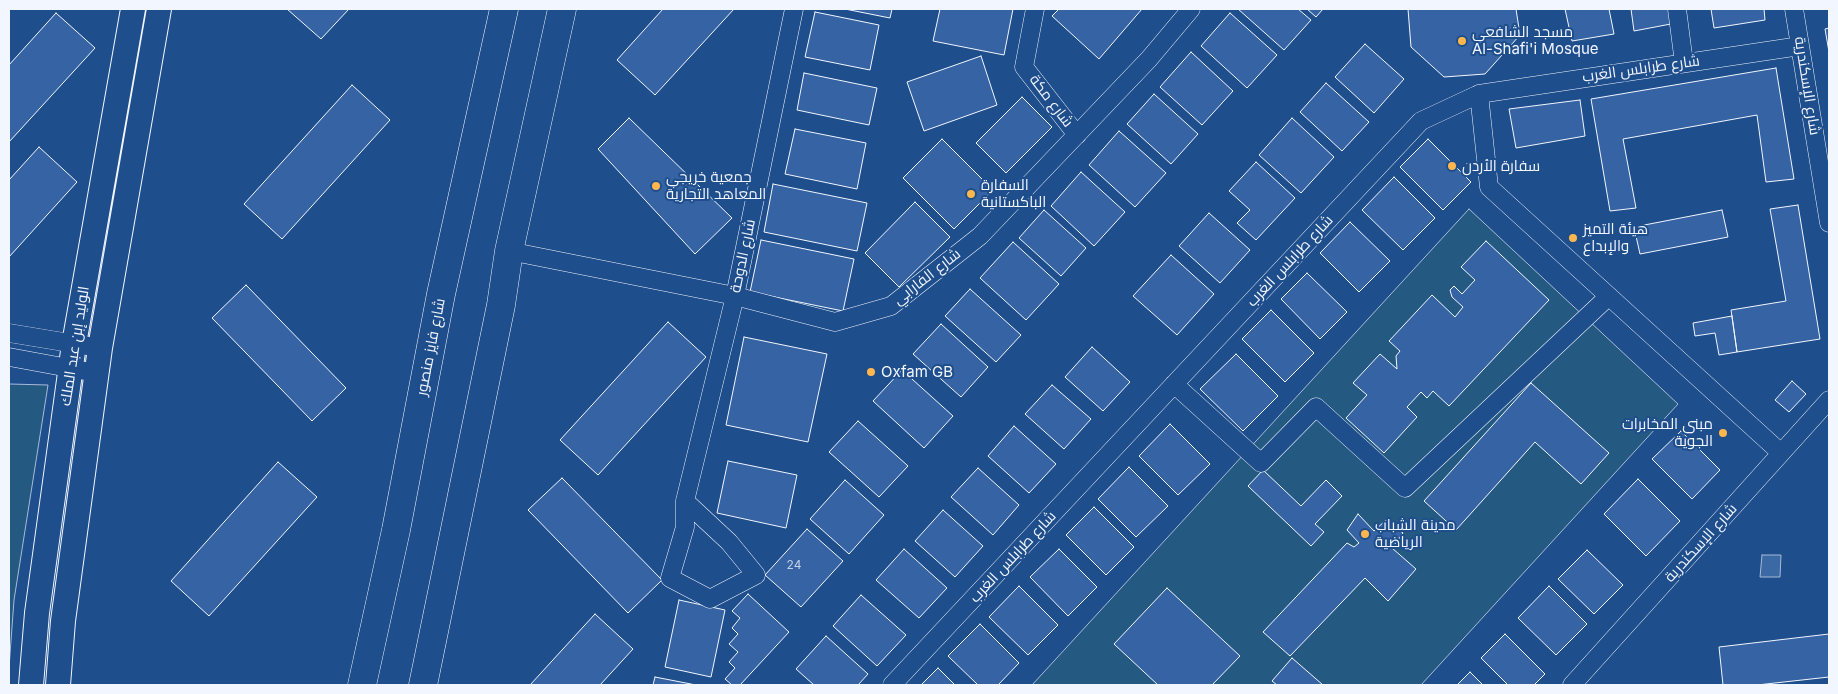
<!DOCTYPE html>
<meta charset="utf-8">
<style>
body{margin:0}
#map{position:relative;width:1838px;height:694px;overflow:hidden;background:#1f4e8c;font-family:Inter,sans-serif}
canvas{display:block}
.frame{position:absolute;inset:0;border:10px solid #f2f6ff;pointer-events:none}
</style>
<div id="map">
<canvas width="1838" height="694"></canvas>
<div class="frame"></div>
</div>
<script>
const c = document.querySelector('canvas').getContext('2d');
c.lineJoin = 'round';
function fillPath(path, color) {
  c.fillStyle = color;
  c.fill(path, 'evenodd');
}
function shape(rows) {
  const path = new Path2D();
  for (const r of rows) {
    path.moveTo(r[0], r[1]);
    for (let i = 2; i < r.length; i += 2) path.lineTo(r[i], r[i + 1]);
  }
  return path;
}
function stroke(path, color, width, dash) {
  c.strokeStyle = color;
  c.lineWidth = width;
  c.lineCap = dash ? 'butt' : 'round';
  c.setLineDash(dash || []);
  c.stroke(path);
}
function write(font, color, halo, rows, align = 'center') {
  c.font = font + ' Inter,Cairo,sans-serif';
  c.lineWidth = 4;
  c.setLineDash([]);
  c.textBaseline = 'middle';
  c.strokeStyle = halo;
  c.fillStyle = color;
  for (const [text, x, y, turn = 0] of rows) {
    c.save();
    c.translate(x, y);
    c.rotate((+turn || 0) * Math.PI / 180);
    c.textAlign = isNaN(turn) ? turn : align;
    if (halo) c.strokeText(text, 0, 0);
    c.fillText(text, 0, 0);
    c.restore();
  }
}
const green = shape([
 [1469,209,1678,404,1421,685,1032,685,1469,209],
 [9,384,48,385,14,600,9,668,9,384]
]);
fillPath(green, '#245a82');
stroke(green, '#a8bbd7', 1);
const water = shape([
 [1762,555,1781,555,1780,577,1760,577,1762,555]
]);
fillPath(water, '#3b69a3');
stroke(water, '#a8bbd7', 1);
const building = shape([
 [287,9,349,9,321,39,287,9],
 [663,9,734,9,655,95,617,60,663,9],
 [845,9,892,9,890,18,845,9],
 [940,9,1013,9,1004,55,933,41,940,9],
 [1059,9,1142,9,1099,59,1052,16,1059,9],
 [1238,9,1298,9,1311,20,1284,50,1238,9],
 [1307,9,1323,9,1316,17,1307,9],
 [1408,9,1516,9,1520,35,1485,74,1444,77,1411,47,1408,9],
 [1565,9,1609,9,1614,34,1572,41,1565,9],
 [1631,9,1674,9,1676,23,1634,31,1631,9],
 [1711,9,1764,9,1765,20,1714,28,1711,9],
 [815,12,879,25,870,70,805,57,815,12],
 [56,13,95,48,9,142,9,65,56,13],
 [1230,13,1277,55,1247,88,1201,46,1230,13],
 [1829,28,1829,52,1825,29,1829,28],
 [1365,44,1404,79,1374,113,1335,77,1365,44],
 [1191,52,1233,91,1202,125,1160,87,1191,52],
 [981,56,997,105,924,131,907,82,981,56],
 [1776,68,1794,179,1766,182,1757,115,1623,139,1636,208,1610,211,1591,99,1776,68],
 [804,73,877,88,869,125,797,110,804,73],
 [1326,83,1369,122,1342,151,1300,112,1326,83],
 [352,85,390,120,282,239,244,204,352,85],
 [1154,94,1198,134,1171,164,1127,124,1154,94],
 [1022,97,1052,127,1006,173,976,143,1022,97],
 [1580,100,1585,136,1516,148,1509,109,1580,100],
 [629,118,732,218,695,254,598,149,629,118],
 [1292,118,1334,157,1301,193,1259,155,1292,118],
 [795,129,866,143,857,189,785,174,795,129],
 [1119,131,1166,173,1135,207,1089,165,1119,131],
 [942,139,993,190,954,229,903,178,942,139],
 [1428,139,1471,182,1443,210,1400,167,1428,139],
 [39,147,77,182,9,257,9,180,39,147],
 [1256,162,1295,198,1256,240,1237,223,1250,210,1229,191,1256,162],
 [1081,172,1125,212,1094,246,1051,206,1081,172],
 [1394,177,1435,218,1403,250,1362,210,1394,177],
 [773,184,867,203,857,251,764,232,773,184],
 [915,202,950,237,899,287,865,253,915,202],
 [1798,205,1820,339,1737,352,1731,310,1786,301,1770,209,1798,205],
 [1044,210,1086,248,1061,276,1019,238,1044,210],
 [1722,210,1728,237,1640,254,1634,227,1722,210],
 [1209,213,1250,250,1220,283,1179,246,1209,213],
 [1350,222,1390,261,1359,292,1320,253,1350,222],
 [761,240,854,259,843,311,750,292,761,240],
 [1486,241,1549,300,1449,406,1433,391,1427,398,1421,392,1407,407,1417,417,1384,453,1346,418,1367,395,1353,383,1380,354,1397,369,1396,356,1400,351,1389,341,1432,295,1455,317,1463,307,1452,297,1450,290,1454,286,1462,294,1475,280,1461,267,1486,241],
 [1013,242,1059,284,1026,320,980,278,1013,242],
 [1171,255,1214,294,1177,335,1133,296,1171,255],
 [1307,273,1347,312,1320,339,1281,299,1307,273],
 [246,285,346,388,312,421,212,318,246,285],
 [970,289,1021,335,996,362,945,316,970,289],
 [1271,310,1314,353,1285,382,1242,339,1271,310],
 [1732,316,1737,352,1719,355,1715,333,1695,336,1693,323,1732,316],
 [668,322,706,357,598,475,560,440,668,322],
 [941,324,988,367,961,397,913,354,941,324],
 [744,337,827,354,808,442,726,425,744,337],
 [1092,347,1130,382,1103,411,1065,377,1092,347],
 [1236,354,1278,396,1243,431,1200,389,1236,354],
 [902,370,953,416,924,448,873,401,902,370],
 [1792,381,1806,394,1789,412,1775,400,1792,381],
 [1531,383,1609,453,1581,484,1535,442,1456,530,1424,501,1531,383],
 [1052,385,1091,419,1064,449,1025,414,1052,385],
 [858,421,908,466,879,497,829,452,858,421],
 [1170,424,1210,464,1178,495,1139,456,1170,424],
 [1014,426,1056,464,1029,493,988,456,1014,426],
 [1681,431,1720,470,1692,499,1652,459,1681,431],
 [728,461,797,475,786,528,717,513,728,461],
 [278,462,317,497,209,616,171,581,278,462],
 [1129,467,1168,506,1136,537,1098,499,1129,467],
 [978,468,1019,505,993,535,951,497,978,468],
 [1263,470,1301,506,1326,480,1342,496,1315,524,1324,532,1311,546,1248,486,1263,470],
 [562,478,662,580,628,613,528,510,562,478],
 [1638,479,1680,521,1646,556,1604,514,1638,479],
 [845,480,884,515,849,554,810,519,845,480],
 [1094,507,1134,547,1106,575,1066,535,1094,507],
 [943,510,983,546,955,577,915,541,943,510],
 [1358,514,1374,531,1386,520,1403,533,1392,548,1416,569,1388,601,1365,578,1290,656,1263,632,1347,543,1354,547,1359,543,1347,530,1358,514],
 [807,529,843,561,801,607,765,575,807,529],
 [904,549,947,588,919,618,876,580,904,549],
 [1059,549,1097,587,1068,616,1030,577,1059,549],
 [1587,550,1623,585,1594,614,1558,579,1587,550],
 [1019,586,1058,625,1028,655,989,617,1019,586],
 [1549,586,1587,624,1556,655,1518,618,1549,586],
 [1167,588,1240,656,1212,685,1158,685,1114,644,1167,588],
 [748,594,789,632,740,685,732,685,725,679,735,668,729,662,738,652,729,644,738,634,732,628,740,618,732,611,748,594],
 [861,595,906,635,877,666,833,626,861,595],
 [679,600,725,610,711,677,665,667,679,600],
 [595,614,633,649,600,685,530,685,595,614],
 [980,624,1019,663,998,685,978,685,948,656,980,624],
 [1505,634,1545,674,1534,685,1508,685,1481,658,1505,634],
 [1829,634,1829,677,1757,685,1723,685,1719,647,1829,634],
 [826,636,868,674,858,685,814,685,796,669,826,636],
 [1292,658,1323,685,1277,685,1272,681,1292,658],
 [938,668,955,685,921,685,938,668],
 [1470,672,1483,685,1457,685,1470,672],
 [655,677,696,685,653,685,655,677]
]);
fillPath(building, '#3563a3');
stroke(building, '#f2f6ff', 1);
const street = shape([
 [1035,9,1024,67,1077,135],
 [1677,9,1684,63],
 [1794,9,1829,223],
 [1479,94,1489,187,1781,453],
 [509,251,735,296,835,322,891,306,980,236,1149,59,1191,9],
 [9,333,100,348],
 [9,357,96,373],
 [1174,384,1261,463,1316,407,1405,488,1609,296],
 [685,501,729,542,756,575,710,599,670,578,685,527,685,501,735,296,794,9],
 [892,685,1421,121,1479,94,1800,46],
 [1572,685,1829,400]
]);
const secondary = shape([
 [31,685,37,613,74,344,133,9],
 [58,685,63,621,100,348,159,9]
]);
const highway = shape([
 [362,685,396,530,441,294,504,9],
 [423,685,501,305,509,251,562,9]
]);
stroke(street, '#f2f6ff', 19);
stroke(secondary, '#f2f6ff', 26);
stroke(highway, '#f2f6ff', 29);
stroke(street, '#1f4e8c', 18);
stroke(secondary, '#1f4e8c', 24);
stroke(highway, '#1f4e8c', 28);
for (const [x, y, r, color] of [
 [1462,41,5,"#ffb74d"],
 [1452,166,5,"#ffb74d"],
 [656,186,5,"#ffb74d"],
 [971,194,5,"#ffb74d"],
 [1573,238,5,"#ffb74d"],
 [871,372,5,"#ffb74d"],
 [1723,433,5,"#ffb74d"],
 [1365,534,5,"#ffb74d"]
]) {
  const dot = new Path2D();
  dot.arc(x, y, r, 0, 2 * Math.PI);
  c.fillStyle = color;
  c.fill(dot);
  stroke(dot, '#1f4e8c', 2);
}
write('12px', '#c3d1e8', null, [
 ["24",794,565]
]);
write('15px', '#f2f6ff', '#1f4e8c', [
 ["مسجد الشافعي",1472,32],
 ["Al-Shafi'i Mosque",1472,49],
 ["سفارة الأردن",1462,166],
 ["جمعية خريجي",666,177],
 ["المعاهد التجارية",666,194],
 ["السفارة",981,185],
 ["الباكستانية",981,202],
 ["هيئة التميز",1583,229],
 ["والإبداع",1583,246],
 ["Oxfam GB",881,372],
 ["مبنى المخابرات",1713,424,"right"],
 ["الجوية",1713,441,"right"],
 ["مدينة الشباب",1375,525],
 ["الرياضية",1375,542]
], 'left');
write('15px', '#f2f6ff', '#1f4e8c', [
 ["شارع طرابلس الغرب",1641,69,-8],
 ["شارع الإسكندرية",1807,86,81],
 ["شارع مكة",1051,101,53],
 ["شارع الدوحة",743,256,-78],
 ["شارع طرابلس الغرب",1290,261,-47],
 ["شارع الفارابي",927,277,-38],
 ["الوليد إبن عبد الملك",75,346,-81],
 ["شارع فايز منصور",431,347,-79],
 ["شارع الإسكندرية",1701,543,-48],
 ["شارع طرابلس الغرب",1013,557,-47]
]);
</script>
